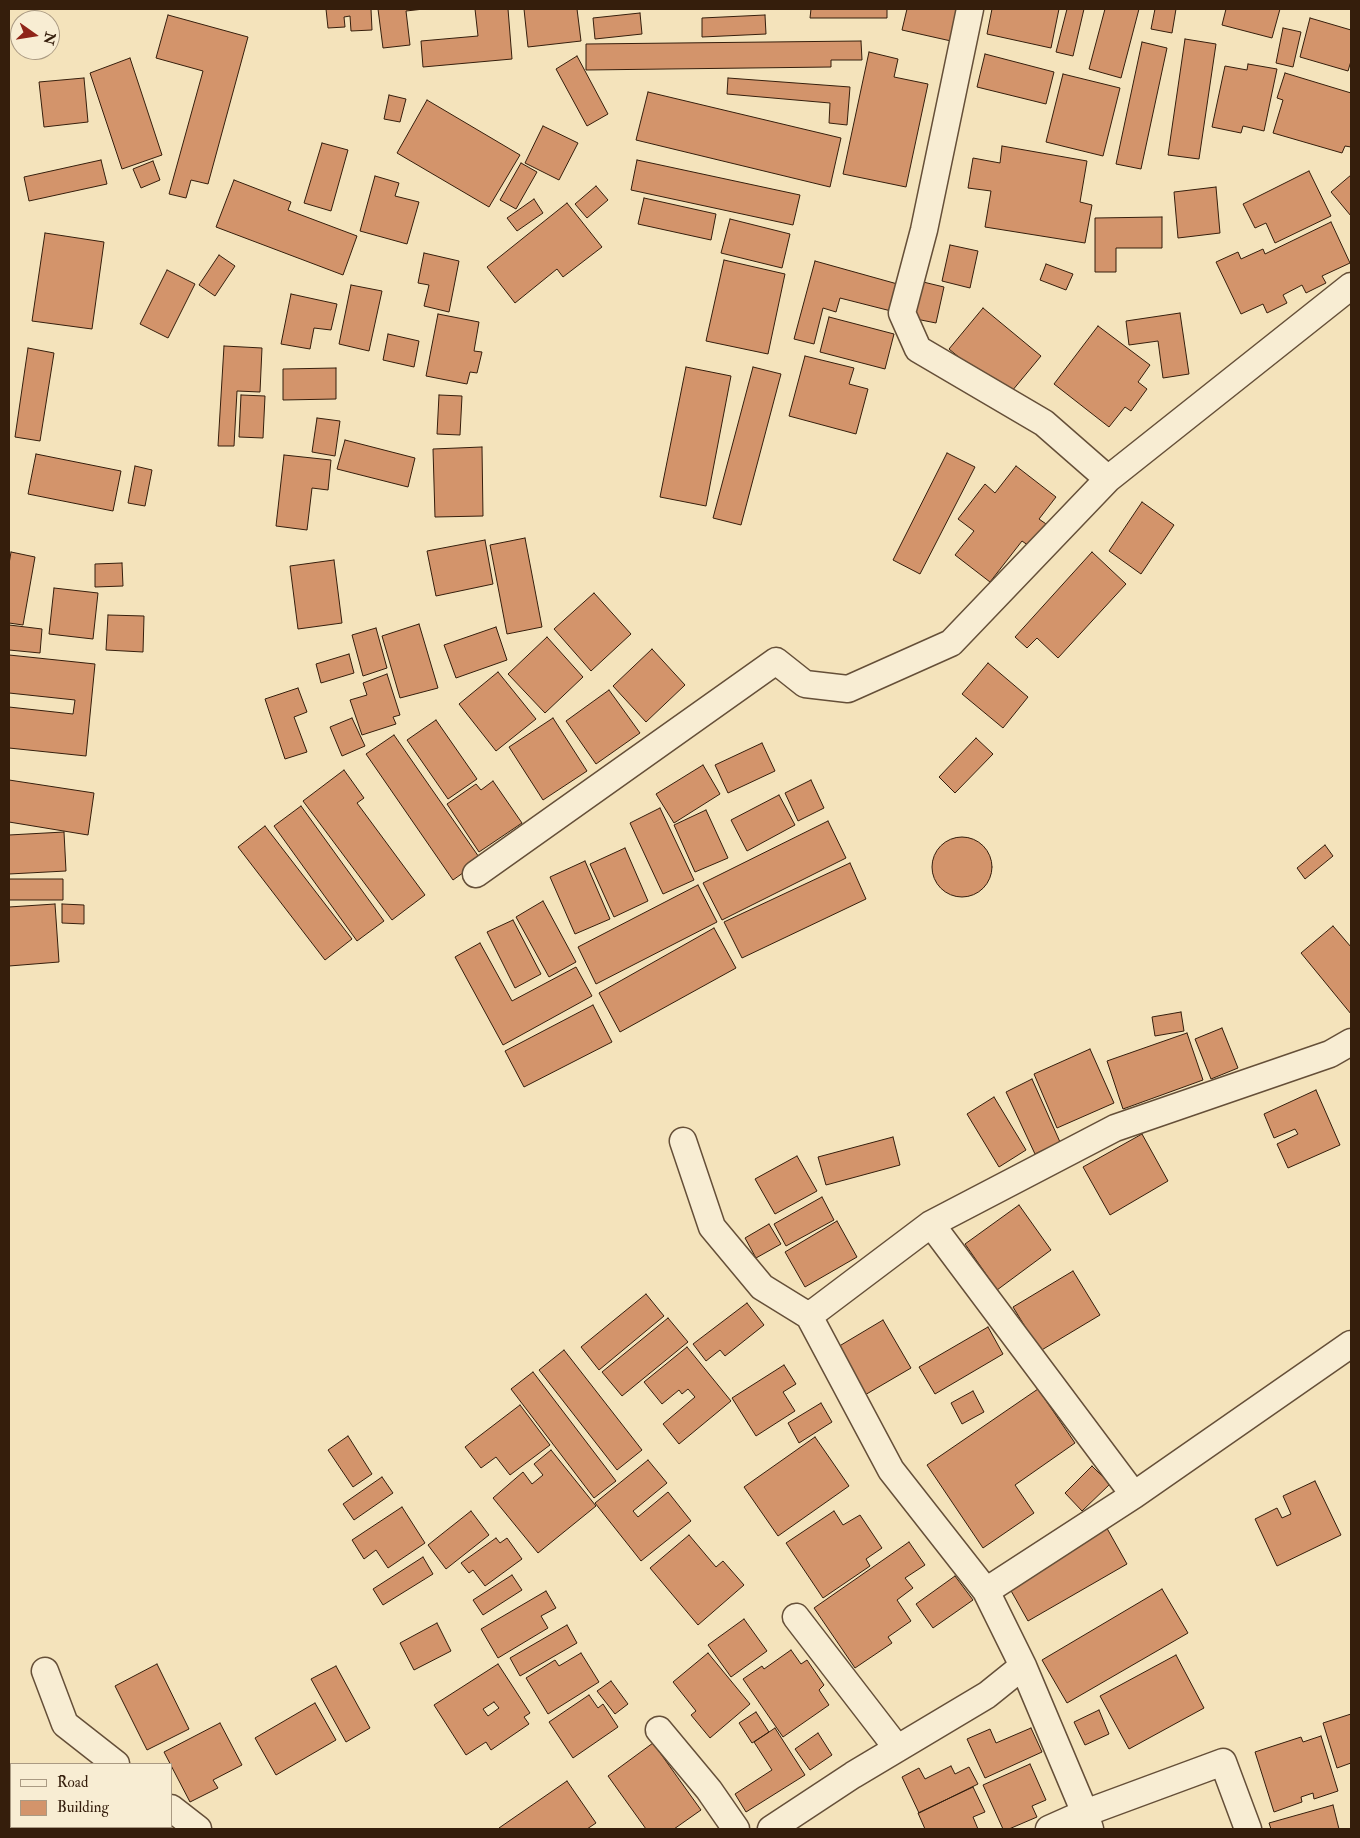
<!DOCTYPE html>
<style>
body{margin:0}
#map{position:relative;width:1360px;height:1838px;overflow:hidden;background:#f4e3bb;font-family:"IM FELL Double Pica",serif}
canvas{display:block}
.frame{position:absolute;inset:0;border:10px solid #351e0c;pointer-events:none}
.legend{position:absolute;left:10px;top:1763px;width:162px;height:65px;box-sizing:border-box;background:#f8edd3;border:1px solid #aa9a83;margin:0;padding:6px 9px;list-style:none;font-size:15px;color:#351e0c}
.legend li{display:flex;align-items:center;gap:10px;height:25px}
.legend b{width:25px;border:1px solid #aa9a83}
.north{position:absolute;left:10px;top:10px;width:50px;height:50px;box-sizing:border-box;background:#f8edd3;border:1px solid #aa9a83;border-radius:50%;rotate:103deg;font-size:14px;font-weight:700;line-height:20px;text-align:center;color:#351e0c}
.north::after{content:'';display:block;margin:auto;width:18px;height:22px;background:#8f2418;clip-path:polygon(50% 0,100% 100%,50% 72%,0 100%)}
</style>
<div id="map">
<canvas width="1360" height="1838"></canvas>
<div class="frame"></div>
<ul class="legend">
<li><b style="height:6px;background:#f8edd3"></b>Road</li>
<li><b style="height:14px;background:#d3946b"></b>Building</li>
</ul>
<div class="north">N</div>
</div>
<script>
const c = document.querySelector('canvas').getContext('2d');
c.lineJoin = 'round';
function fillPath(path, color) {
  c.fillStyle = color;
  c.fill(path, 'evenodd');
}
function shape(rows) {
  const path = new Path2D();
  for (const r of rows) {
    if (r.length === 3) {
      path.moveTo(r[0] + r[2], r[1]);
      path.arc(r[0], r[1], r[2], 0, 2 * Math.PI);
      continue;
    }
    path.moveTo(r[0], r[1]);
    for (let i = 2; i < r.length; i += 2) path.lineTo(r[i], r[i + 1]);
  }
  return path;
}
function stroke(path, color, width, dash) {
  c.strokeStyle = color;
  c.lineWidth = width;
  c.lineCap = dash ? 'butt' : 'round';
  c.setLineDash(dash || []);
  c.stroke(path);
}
const building = shape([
 [326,9,371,9,372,30,351,31,350,16,344,17,345,27,328,28,326,9],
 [378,9,424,9,406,11,410,45,383,48,378,9],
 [475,9,508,9,512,59,423,67,421,41,478,36,475,9],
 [524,9,577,9,581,41,528,47,524,9],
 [811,9,887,9,887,18,810,18,811,9],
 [907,9,958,9,951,41,902,30,907,9],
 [992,9,1059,9,1051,48,987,34,992,9],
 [1067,9,1084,9,1073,56,1056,52,1067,9],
 [1105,9,1139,9,1121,78,1089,69,1105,9],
 [1155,9,1176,9,1172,33,1151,29,1155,9],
 [1226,9,1280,9,1272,38,1222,25,1226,9],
 [640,13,642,34,595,39,593,18,640,13],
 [168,15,248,37,208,184,191,180,186,198,169,194,203,71,156,58,168,15],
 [765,15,766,34,702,37,702,18,765,15],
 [1310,18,1351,30,1351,61,1348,71,1300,57,1310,18],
 [1283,28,1301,32,1293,67,1276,63,1283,28],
 [1185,39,1216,44,1199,159,1168,155,1185,39],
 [861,41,862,60,831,60,831,67,586,70,586,44,861,41],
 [1142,42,1167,48,1141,169,1116,164,1142,42],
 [869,52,898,59,894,77,928,84,906,187,843,174,869,52],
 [985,54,1054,72,1046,104,977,87,985,54],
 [577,56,608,114,587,126,556,69,577,56],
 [130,58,162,155,122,169,90,73,130,58],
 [1248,64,1277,69,1264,131,1243,126,1241,133,1212,127,1225,66,1247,70,1248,64],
 [1285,73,1351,93,1351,147,1345,146,1342,153,1273,133,1283,100,1277,98,1285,73],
 [1063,74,1120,88,1103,156,1046,142,1063,74],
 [84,78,88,122,44,127,39,82,84,78],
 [728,78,850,87,847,125,829,123,830,103,727,94,728,78],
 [648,92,841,138,830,187,636,140,648,92],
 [389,95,406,99,400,122,384,119,389,95],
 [427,100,520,155,489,207,397,153,427,100],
 [543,126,578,143,559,180,525,163,543,126],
 [322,143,348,150,331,211,304,203,322,143],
 [1002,146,1087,161,1080,202,1092,205,1085,243,985,227,991,191,968,188,973,158,1000,163,1002,146],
 [101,160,107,184,29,201,24,177,101,160],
 [637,160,800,195,793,225,631,190,637,160],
 [153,161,160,180,141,188,133,169,153,161],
 [521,163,537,172,516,209,500,200,521,163],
 [1309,171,1331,216,1275,243,1266,223,1255,228,1243,204,1309,171],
 [1351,175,1351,216,1331,192,1351,175],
 [375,176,399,183,395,196,419,202,407,244,360,231,375,176],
 [234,180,291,202,288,210,357,236,343,275,216,227,234,180],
 [596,186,608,200,587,218,575,204,596,186],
 [1216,187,1220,233,1178,238,1174,192,1216,187],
 [644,198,716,214,711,240,638,224,644,198],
 [534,199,543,213,517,231,507,218,534,199],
 [567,203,602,247,563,277,557,269,515,303,487,267,567,203],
 [1162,217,1162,248,1116,248,1116,272,1095,272,1095,218,1162,217],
 [730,219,790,234,782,268,721,253,730,219],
 [1331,222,1350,263,1322,276,1326,283,1306,293,1302,285,1283,295,1287,303,1267,313,1263,304,1241,314,1216,262,1238,252,1241,259,1263,249,1265,254,1331,222],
 [45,233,104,242,92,329,32,321,45,233],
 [950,245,978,251,970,288,942,281,950,245],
 [424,253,459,261,449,312,424,306,429,285,418,283,424,253],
 [219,255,235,266,215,296,199,285,219,255],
 [724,260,785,274,768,354,706,341,724,260],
 [815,261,901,285,895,312,840,298,836,312,823,308,814,344,794,339,815,261],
 [1046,264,1073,274,1066,290,1040,280,1046,264],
 [167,270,195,284,168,338,140,324,167,270],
 [919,281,944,287,936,323,911,318,919,281],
 [351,285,382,291,369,351,339,344,351,285],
 [291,294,337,304,331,330,314,328,310,349,281,344,291,294],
 [983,308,1041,356,1007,397,949,349,983,308],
 [1180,313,1189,374,1163,378,1158,341,1129,345,1126,321,1180,313],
 [438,314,479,322,474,351,482,352,477,373,470,372,467,384,426,376,438,314],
 [829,317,894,334,885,369,820,352,829,317],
 [1098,326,1150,365,1138,382,1147,389,1131,411,1125,407,1109,427,1054,384,1098,326],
 [388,334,419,341,414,367,383,360,388,334],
 [224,346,262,348,260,392,237,391,234,446,218,446,224,346],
 [28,348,54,353,40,441,15,437,28,348],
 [805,356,854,368,849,384,868,389,856,434,789,416,805,356],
 [686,367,731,376,706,506,660,497,686,367],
 [753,367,781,374,741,525,713,518,753,367],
 [336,368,336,399,283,400,283,369,336,368],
 [241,395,265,396,263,438,239,437,241,395],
 [439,395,462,396,460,435,437,434,439,395],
 [317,418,340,421,335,456,312,452,317,418],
 [345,440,415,458,408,487,337,469,345,440],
 [482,447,483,516,435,517,433,449,482,447],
 [947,453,975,467,920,574,893,560,947,453],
 [36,454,121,471,113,511,28,494,36,454],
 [284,455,331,460,328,490,312,488,307,530,276,526,284,455],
 [135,466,152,470,145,506,128,503,135,466],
 [1016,466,1056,497,1039,519,1049,526,1032,548,1022,541,990,582,955,555,974,531,958,519,985,484,995,493,1016,466],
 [1142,502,1174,525,1141,574,1109,551,1142,502],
 [525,538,542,627,507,634,490,545,525,538],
 [485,540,493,584,436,596,427,551,485,540],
 [11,552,35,557,23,625,9,623,9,564,11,552],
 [1092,552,1126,584,1058,658,1037,638,1027,648,1015,637,1092,552],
 [334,560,342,623,298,629,290,566,334,560],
 [122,563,123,586,95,587,95,564,122,563],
 [54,588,98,593,93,639,49,634,54,588],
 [594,593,631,634,591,671,554,629,594,593],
 [108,615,144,616,143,652,106,650,108,615],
 [419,624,438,688,400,698,382,636,419,624],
 [9,625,42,629,40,653,9,650,9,625],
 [496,627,507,660,456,678,444,645,496,627],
 [376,628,387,668,363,676,352,635,376,628],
 [547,637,583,677,545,713,508,674,547,637],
 [652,649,685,685,646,722,613,686,652,649],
 [349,654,354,673,321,683,316,664,349,654],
 [9,655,95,664,86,756,9,748,9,707,73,714,75,700,9,693,9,655],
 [988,663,1028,697,1003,728,962,694,988,663],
 [498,672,536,719,496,751,459,704,498,672],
 [387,674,400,715,393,717,396,724,362,735,350,700,367,695,363,683,387,674],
 [298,688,307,712,294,717,307,752,285,759,265,699,298,688],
 [609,690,640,733,596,764,566,721,609,690],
 [352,718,365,746,342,756,330,727,352,718],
 [553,718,587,771,543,800,509,747,553,718],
 [436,720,477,779,448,799,407,740,436,720],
 [394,735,481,860,453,880,366,754,394,735],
 [976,738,993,754,955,793,939,777,976,738],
 [762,743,775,771,728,793,715,765,762,743],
 [703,765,720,794,674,823,656,794,703,765],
 [344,770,364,798,357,803,425,895,392,920,303,801,344,770],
 [9,780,94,793,88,835,9,822,9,780],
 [811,780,824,808,798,821,785,793,811,780],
 [493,781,522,823,479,852,447,804,476,784,481,790,493,781],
 [779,795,795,825,747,851,731,820,779,795],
 [301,806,384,921,357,941,274,826,301,806],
 [660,808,694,880,663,894,630,823,660,808],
 [706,810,728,858,695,872,674,825,706,810],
 [828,821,846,858,722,920,703,883,828,821],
 [265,826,352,939,325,960,238,847,265,826],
 [64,832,66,871,9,874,9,835,64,832],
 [962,867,30],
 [1325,845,1333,856,1305,879,1297,868,1325,845],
 [625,848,648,901,614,917,590,864,625,848],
 [585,861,610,919,575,934,550,877,585,861],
 [850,863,866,899,742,958,724,922,850,863],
 [9,879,63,879,63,900,9,900,9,879],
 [698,885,717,922,596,984,578,947,698,885],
 [543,901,576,962,549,977,516,917,543,901],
 [55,904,59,962,9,966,9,907,55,904],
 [62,904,84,905,84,924,62,923,62,904],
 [513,920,541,974,515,988,487,932,513,920],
 [1333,926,1351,947,1351,1014,1301,953,1333,926],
 [714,928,736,968,620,1032,599,993,714,928],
 [480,943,512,1001,576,967,592,996,503,1045,455,957,480,943],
 [593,1005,612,1042,524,1087,505,1051,593,1005],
 [1181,1012,1184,1031,1155,1036,1152,1017,1181,1012],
 [1222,1028,1238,1068,1211,1079,1195,1039,1222,1028],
 [1187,1033,1203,1080,1123,1109,1107,1061,1187,1033],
 [1090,1049,1114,1103,1057,1128,1034,1074,1090,1049],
 [1032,1079,1060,1142,1035,1154,1006,1092,1032,1079],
 [1316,1090,1340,1145,1288,1168,1277,1144,1298,1134,1295,1129,1274,1138,1264,1114,1316,1090],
 [994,1097,1026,1150,999,1167,967,1114,994,1097],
 [1142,1134,1168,1181,1110,1215,1083,1167,1142,1134],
 [893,1137,900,1165,826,1185,818,1157,893,1137],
 [797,1156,817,1191,775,1214,755,1179,797,1156],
 [822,1197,834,1220,786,1246,774,1224,822,1197],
 [1019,1205,1051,1250,997,1290,965,1244,1019,1205],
 [837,1221,857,1257,805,1287,785,1252,837,1221],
 [769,1224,781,1244,756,1258,745,1238,769,1224],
 [1073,1271,1100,1315,1040,1351,1013,1307,1073,1271],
 [646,1294,664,1316,599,1370,581,1347,646,1294],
 [747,1303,764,1325,725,1356,720,1350,706,1361,693,1344,747,1303],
 [668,1318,688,1342,622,1396,602,1372,668,1318],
 [883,1320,911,1368,858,1399,831,1351,883,1320],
 [988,1327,1003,1354,935,1394,919,1367,988,1327],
 [687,1347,731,1401,679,1444,663,1424,695,1397,688,1389,682,1394,679,1390,662,1404,644,1382,687,1347],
 [564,1350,642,1450,617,1470,539,1370,564,1350],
 [784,1365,796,1384,783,1392,795,1411,756,1436,732,1398,784,1365],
 [533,1372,616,1481,594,1498,511,1389,533,1372],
 [1038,1389,1075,1443,1015,1485,1034,1513,983,1548,927,1465,1038,1389],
 [973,1391,984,1412,962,1424,951,1403,973,1391],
 [821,1403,832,1422,799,1443,788,1423,821,1403],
 [520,1405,550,1445,510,1475,496,1457,481,1468,465,1447,520,1405],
 [348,1436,372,1474,353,1487,328,1450,348,1436],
 [815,1437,849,1486,778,1536,744,1487,815,1437],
 [551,1450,596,1506,538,1553,493,1498,523,1472,532,1484,543,1475,534,1464,551,1450],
 [648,1460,667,1483,633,1511,638,1517,668,1492,691,1521,641,1561,595,1503,648,1460],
 [1092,1466,1110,1484,1082,1511,1065,1493,1092,1466],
 [382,1477,393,1493,354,1520,343,1504,382,1477],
 [1315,1481,1341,1535,1277,1566,1255,1519,1277,1508,1282,1518,1291,1514,1283,1496,1315,1481],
 [402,1507,425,1543,388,1568,376,1550,364,1559,352,1540,402,1507],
 [471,1511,489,1535,446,1569,428,1545,471,1511],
 [834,1511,843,1525,860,1515,882,1548,866,1559,870,1566,823,1598,786,1543,834,1511],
 [1104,1523,1127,1564,1028,1621,1005,1580,1104,1523],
 [689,1535,716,1567,723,1561,744,1585,698,1625,650,1568,689,1535],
 [496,1538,500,1543,507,1538,522,1559,485,1586,473,1570,469,1573,461,1563,496,1538],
 [909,1542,925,1565,905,1578,913,1588,897,1600,911,1621,888,1637,892,1643,855,1668,814,1608,909,1542],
 [423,1557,433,1574,383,1605,373,1589,423,1557],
 [512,1575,522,1590,483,1615,473,1600,512,1575],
 [955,1576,973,1600,933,1628,916,1604,955,1576],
 [1162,1589,1188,1633,1067,1703,1042,1660,1162,1589],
 [546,1591,556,1608,541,1616,548,1628,498,1658,481,1629,546,1591],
 [744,1619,767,1651,731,1677,708,1645,744,1619],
 [437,1623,451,1651,414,1670,400,1643,437,1623],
 [567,1625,577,1643,520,1676,510,1658,567,1625],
 [791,1650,801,1664,807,1660,824,1685,819,1690,829,1705,783,1737,743,1679,762,1666,764,1669,791,1650],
 [581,1653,599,1682,548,1714,526,1678,555,1660,559,1666,581,1653],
 [708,1653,750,1704,710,1738,691,1715,696,1711,673,1682,708,1653],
 [1176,1655,1204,1708,1129,1749,1100,1696,1176,1655],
 [157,1664,189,1729,147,1750,115,1686,157,1664],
 [498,1664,530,1713,524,1717,529,1724,491,1750,486,1742,466,1755,434,1705,498,1664],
 [494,1702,499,1708,488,1716,483,1709,494,1702],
 [336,1666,370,1728,346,1742,311,1679,336,1666],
 [611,1681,628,1704,615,1714,597,1691,611,1681],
 [589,1695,598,1708,603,1704,618,1727,573,1758,549,1722,589,1695],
 [315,1703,336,1740,276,1775,255,1738,315,1703],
 [1099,1710,1109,1734,1085,1745,1074,1722,1099,1710],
 [756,1712,769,1732,752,1743,739,1723,756,1712],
 [1351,1714,1351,1763,1337,1768,1323,1723,1351,1714],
 [220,1723,242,1765,213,1780,218,1788,190,1802,164,1752,220,1723],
 [775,1728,805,1775,746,1812,735,1794,772,1770,754,1742,775,1728],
 [1031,1728,1042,1752,985,1778,967,1739,990,1729,996,1743,1031,1728],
 [818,1733,832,1755,810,1770,795,1749,818,1733],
 [1321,1736,1338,1791,1314,1799,1313,1793,1301,1797,1302,1802,1274,1812,1255,1752,1301,1737,1303,1742,1321,1736],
 [653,1743,701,1810,674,1829,646,1829,608,1776,653,1743],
 [1030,1764,1046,1800,1032,1806,1037,1817,1009,1829,1003,1829,983,1785,1030,1764],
 [951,1766,955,1774,969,1767,978,1784,919,1813,902,1777,919,1768,925,1779,951,1766],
 [567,1781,596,1823,587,1829,500,1829,499,1828,567,1781],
 [973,1787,985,1812,973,1817,978,1829,925,1829,918,1813,973,1787],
 [1333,1805,1339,1829,1271,1829,1269,1823,1333,1805]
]);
fillPath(building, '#d3946b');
stroke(building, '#351e0c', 1);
const street = shape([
 [970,9,924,230,902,313,918,349,1044,423,1108,479,1351,286],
 [476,874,776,661,805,684,848,689,951,643,1108,479],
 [683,1141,712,1227,762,1287,809,1316,891,1470,986,1591,1023,1666,1085,1813,1090,1829],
 [931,1224,1134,1495],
 [809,1316,931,1224,1115,1128,1330,1054,1351,1042],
 [986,1591,1134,1495,1351,1344],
 [796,1617,897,1748],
 [45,1671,65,1724,116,1764],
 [659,1730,709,1790,736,1829],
 [171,1808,198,1829],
 [771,1829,853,1775,987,1695,1023,1666],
 [1049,1829,1085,1813,1223,1762,1248,1829]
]);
stroke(street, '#654f38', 29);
stroke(street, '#f8edd3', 26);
</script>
